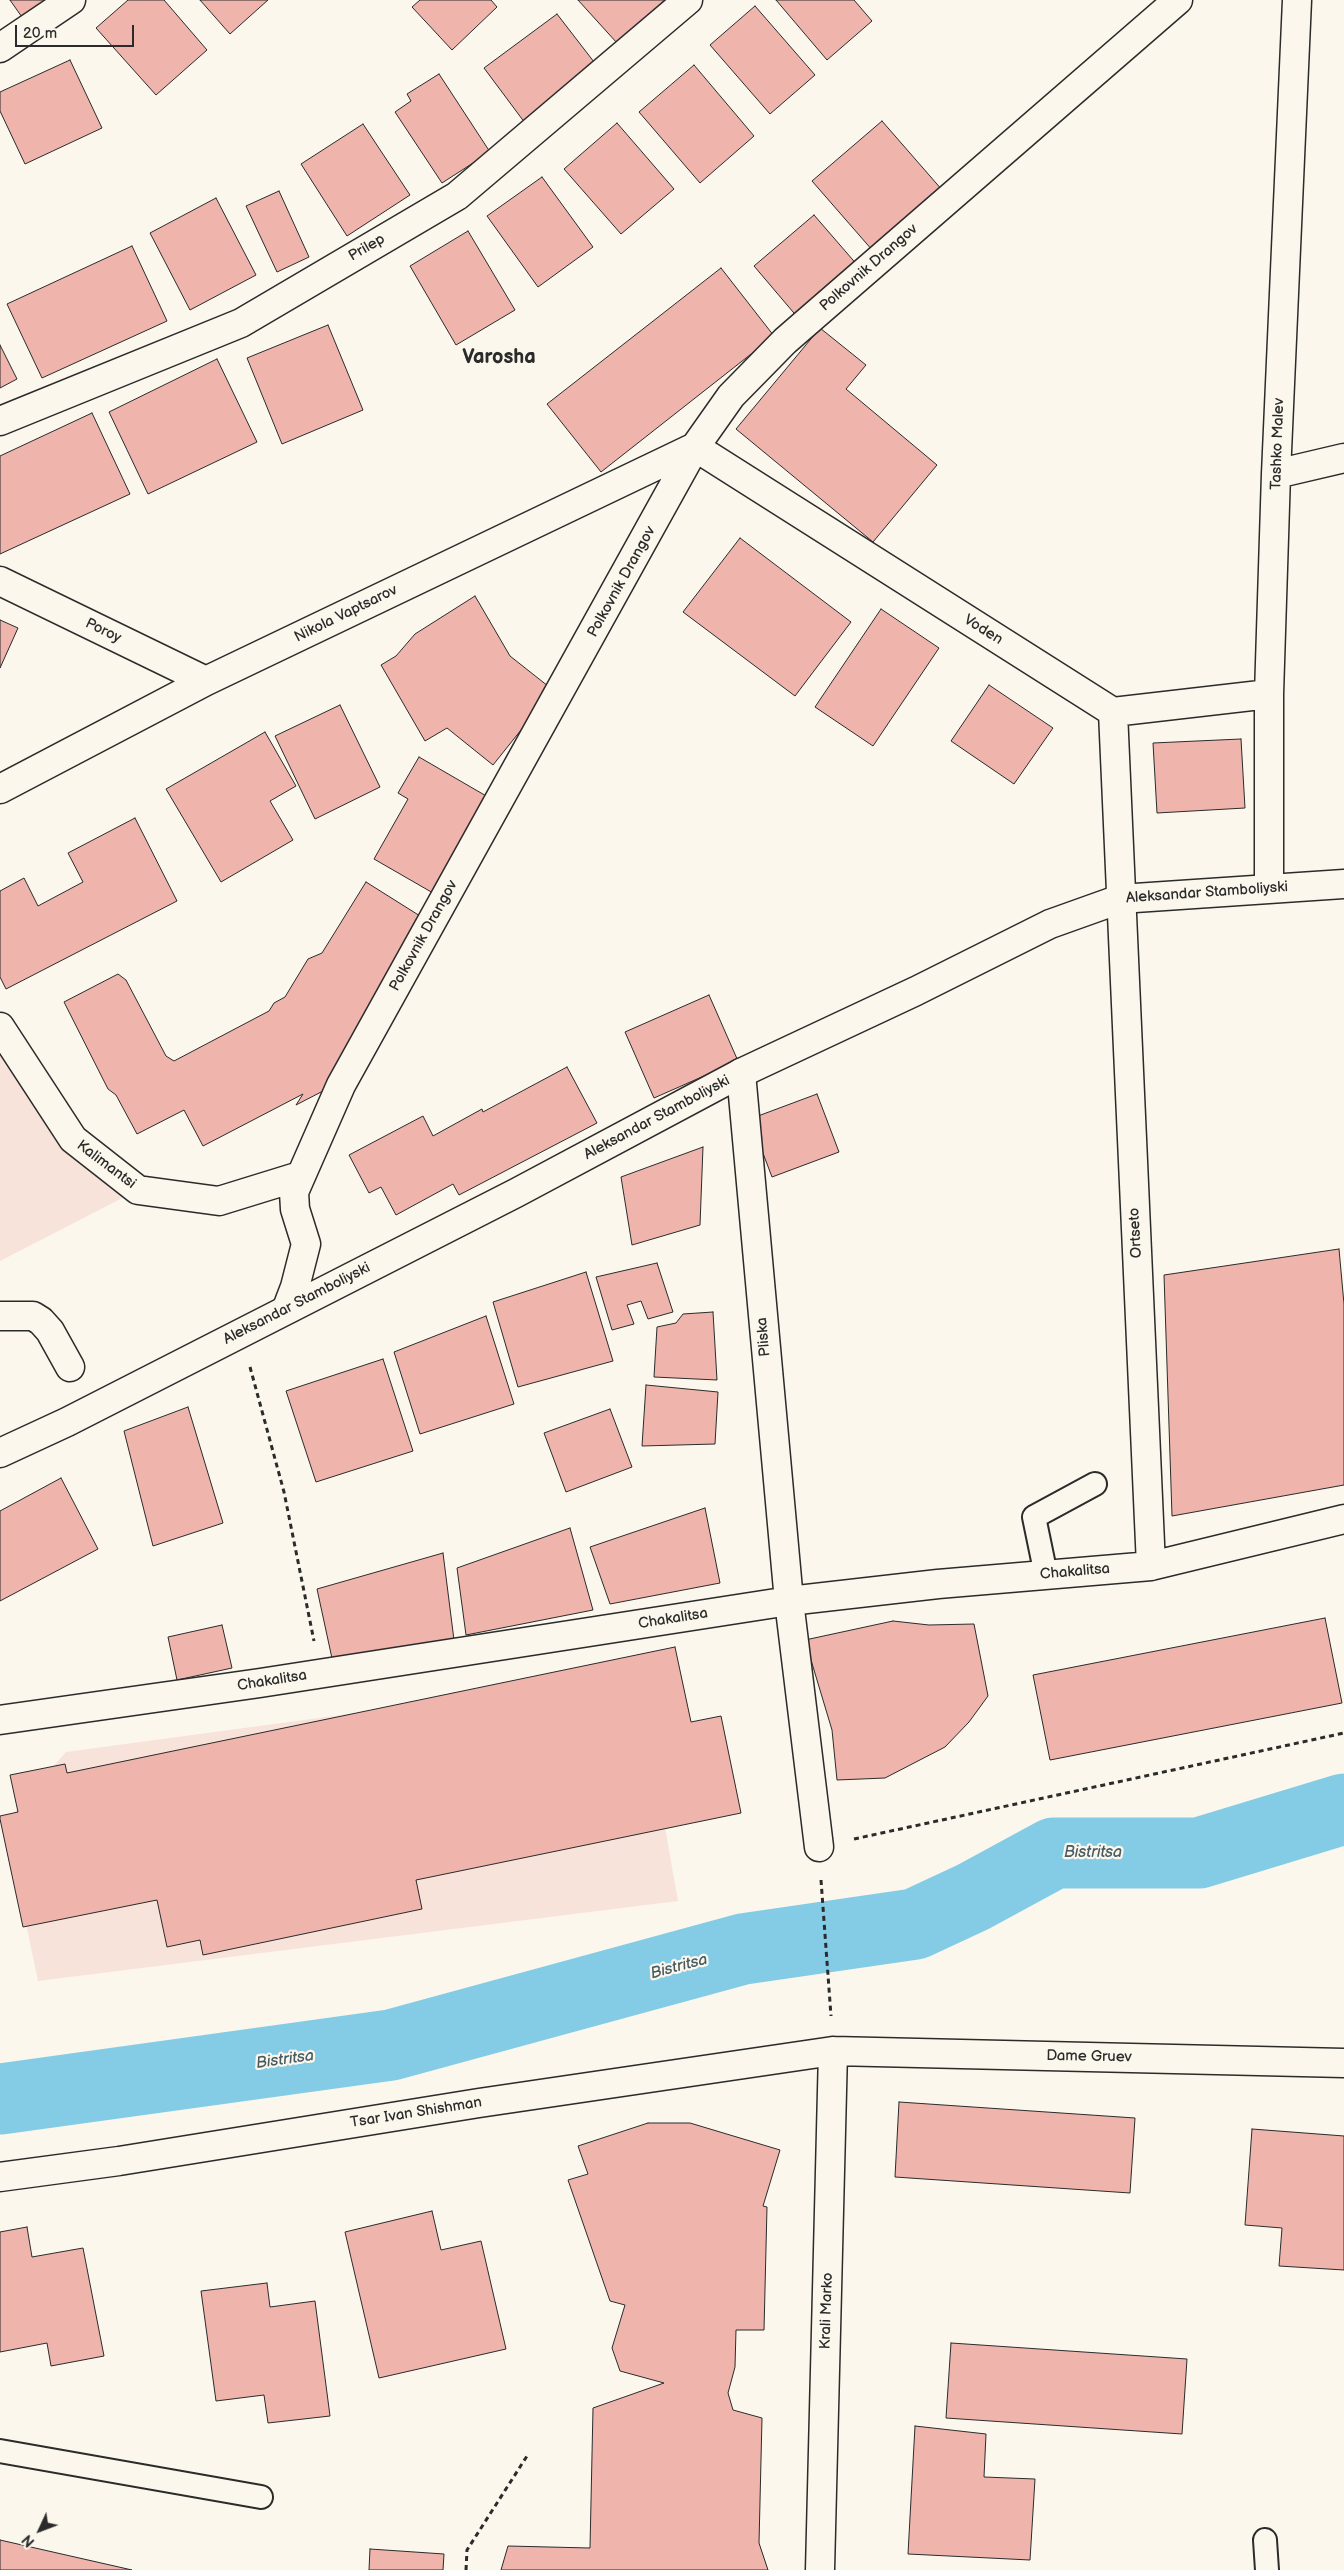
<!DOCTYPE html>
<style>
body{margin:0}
#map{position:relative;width:1344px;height:2570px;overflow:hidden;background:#fbf7ec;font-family:"Balsamiq Sans",sans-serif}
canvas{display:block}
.north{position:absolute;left:15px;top:2505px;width:50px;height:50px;-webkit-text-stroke:4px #fbf7ec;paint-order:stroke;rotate:227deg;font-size:14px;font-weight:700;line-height:20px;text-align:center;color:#2b2b2b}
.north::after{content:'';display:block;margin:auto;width:18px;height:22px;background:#2b2b2b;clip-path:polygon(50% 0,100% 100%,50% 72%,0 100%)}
.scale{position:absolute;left:15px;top:25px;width:119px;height:22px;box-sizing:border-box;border:2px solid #2b2b2b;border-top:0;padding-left:6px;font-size:15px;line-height:18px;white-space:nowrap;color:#2b2b2b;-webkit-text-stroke:4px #fbf7ec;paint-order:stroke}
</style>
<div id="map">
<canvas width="1344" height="2570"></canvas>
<div class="north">N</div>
<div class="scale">20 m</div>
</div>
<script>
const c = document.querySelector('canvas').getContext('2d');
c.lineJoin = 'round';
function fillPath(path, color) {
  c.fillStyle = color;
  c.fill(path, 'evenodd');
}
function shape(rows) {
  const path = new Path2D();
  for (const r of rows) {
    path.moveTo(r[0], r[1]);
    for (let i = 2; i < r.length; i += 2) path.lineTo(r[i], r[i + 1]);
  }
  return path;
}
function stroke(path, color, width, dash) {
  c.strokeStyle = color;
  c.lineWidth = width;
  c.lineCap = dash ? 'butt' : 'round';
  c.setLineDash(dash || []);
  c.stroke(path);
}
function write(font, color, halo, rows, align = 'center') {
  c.font = font + ' "Balsamiq Sans",sans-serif';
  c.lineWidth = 4.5;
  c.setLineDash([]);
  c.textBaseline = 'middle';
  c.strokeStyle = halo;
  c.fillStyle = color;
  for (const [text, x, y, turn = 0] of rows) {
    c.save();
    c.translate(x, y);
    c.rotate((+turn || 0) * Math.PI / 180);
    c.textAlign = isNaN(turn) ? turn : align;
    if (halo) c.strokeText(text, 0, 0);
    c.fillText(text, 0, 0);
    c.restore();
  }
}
fillPath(shape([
 [0,1027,73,1139,138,1190,0,1261],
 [638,1675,678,1901,38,1981,5,1823,66,1752]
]), '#f7e3d9');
stroke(shape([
 [0,2099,391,2045,743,1949,915,1924,973,1897,1054,1853,1199,1853,1344,1809]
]), '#84cce5', 71);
const building = shape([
 [10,0,51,0,24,20,10,0],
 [128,0,164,0,207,50,156,95,96,28,128,0],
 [200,0,268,0,230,34,200,0],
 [420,0,491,0,497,7,452,50,412,7,420,0],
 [578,0,665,0,617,43,578,0],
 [776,0,854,0,872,21,827,60,776,0],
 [755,6,815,75,770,114,710,45,755,6],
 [557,14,601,71,528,127,484,68,557,14],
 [70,60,102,128,25,164,0,111,0,92,70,60],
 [694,65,754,136,700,183,639,112,694,65],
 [439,74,490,152,442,183,395,112,411,101,407,94,439,74],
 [882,121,943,191,873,251,812,181,882,121],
 [617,123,674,189,621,234,564,169,617,123],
 [363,124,410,195,347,236,301,164,363,124],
 [542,177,593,247,538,287,487,216,542,177],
 [279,191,309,257,277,272,246,206,279,191],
 [216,198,256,275,190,310,150,233,216,198],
 [814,215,859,267,799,319,754,266,814,215],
 [468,231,515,310,456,345,410,266,468,231],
 [132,246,167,321,42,378,7,304,132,246],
 [721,268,774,336,601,472,547,404,721,268],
 [328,325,363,410,282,444,247,358,328,325],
 [820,328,866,365,846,389,937,465,873,542,736,429,820,328],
 [0,345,17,379,0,388,0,345],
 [217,359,257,442,148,494,109,412,217,359],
 [92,413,130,494,0,554,0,456,92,413],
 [740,538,851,622,795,696,683,612,740,538],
 [475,596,510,656,553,690,493,765,447,728,425,741,381,665,396,656,415,634,475,596],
 [881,609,939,648,873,746,815,707,881,609],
 [0,620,18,628,0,668,0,620],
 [989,685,1053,728,1014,784,951,741,989,685],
 [340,705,380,787,315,819,275,736,340,705],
 [265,732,296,786,270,801,293,840,221,882,166,789,265,732],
 [1241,739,1245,808,1157,813,1153,743,1241,739],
 [419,757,488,797,433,893,374,859,408,799,398,793,419,757],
 [135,818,177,901,6,989,0,977,0,891,24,878,38,906,83,882,68,853,135,818],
 [366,882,428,921,323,1091,296,1105,303,1094,203,1146,184,1110,137,1134,116,1095,108,1089,64,1002,118,974,126,980,166,1056,174,1061,269,1011,274,1003,285,997,308,959,322,953,366,882],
 [709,995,738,1061,654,1098,625,1032,709,995],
 [567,1067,597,1123,459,1195,453,1184,396,1215,381,1187,369,1193,349,1155,423,1116,433,1136,482,1109,483,1112,567,1067],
 [817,1094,839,1152,772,1177,750,1119,817,1094],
 [703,1147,700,1225,632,1245,621,1177,703,1147],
 [1339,1249,1344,1304,1344,1485,1172,1516,1164,1275,1339,1249],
 [657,1263,673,1312,648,1319,641,1301,627,1305,634,1324,612,1330,596,1277,657,1263],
 [586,1272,613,1361,518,1387,493,1302,586,1272],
 [713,1312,717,1380,654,1377,657,1327,676,1323,683,1314,713,1312],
 [486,1316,514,1404,420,1434,394,1352,486,1316],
 [383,1359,413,1451,316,1482,286,1391,383,1359],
 [646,1385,718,1392,715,1444,642,1446,646,1385],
 [188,1407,223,1523,153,1546,124,1431,188,1407],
 [610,1409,632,1467,566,1492,544,1433,610,1409],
 [61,1478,98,1549,0,1601,0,1511,61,1478],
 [705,1508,720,1583,610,1604,590,1547,705,1508],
 [570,1528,593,1610,466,1635,457,1568,570,1528],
 [443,1553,454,1640,333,1663,317,1589,443,1553],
 [1325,1618,1342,1703,1050,1760,1033,1675,1325,1618],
 [893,1621,929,1625,974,1624,988,1696,969,1722,945,1747,885,1778,837,1780,832,1730,805,1640,893,1621],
 [222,1625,232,1668,177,1680,168,1637,222,1625],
 [675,1647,691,1722,721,1716,741,1813,416,1880,422,1909,203,1955,200,1940,167,1947,157,1900,23,1927,0,1819,0,1816,18,1812,10,1775,65,1764,67,1773,675,1647],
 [899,2102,1135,2118,1130,2193,895,2177,899,2102],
 [648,2123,690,2123,780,2150,763,2206,767,2207,764,2330,736,2330,735,2367,728,2393,733,2410,762,2418,759,2543,768,2570,501,2570,508,2546,590,2548,593,2408,664,2383,620,2371,612,2348,625,2305,610,2301,568,2180,588,2174,578,2146,648,2123],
 [1252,2129,1344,2136,1344,2270,1279,2266,1282,2228,1245,2225,1252,2129],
 [432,2211,441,2250,481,2241,506,2349,379,2378,345,2232,432,2211],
 [27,2227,32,2257,83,2248,104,2356,51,2366,47,2343,0,2352,0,2232,27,2227],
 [267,2283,270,2307,315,2301,330,2416,268,2423,264,2395,216,2401,201,2291,267,2283],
 [951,2343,1187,2359,1182,2434,946,2418,951,2343],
 [915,2426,986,2434,984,2477,1035,2479,1030,2560,908,2554,915,2426],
 [0,2540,132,2570,0,2570,0,2540],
 [370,2549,444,2554,443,2570,369,2570,370,2549]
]);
fillPath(building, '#efb4ac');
stroke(building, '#2b2b2b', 1);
const service = shape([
 [1046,1575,1034,1517,1095,1484],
 [0,2451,261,2497],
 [1265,2540,1267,2570]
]);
const pedestrian = shape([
 [789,1601,819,1847]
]);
const minor = shape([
 [0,48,71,0],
 [0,421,241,323,457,196,688,0],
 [1276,474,1344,458],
 [0,581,206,681],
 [1113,712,1151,1566],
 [1113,712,1269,694],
 [0,789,206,681,695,447,1113,712],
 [1269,888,1269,694,1276,474,1297,0],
 [0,1027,73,1139,138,1190,219,1201,300,1176],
 [741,1073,789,1601],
 [287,1308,295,1287,306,1244,295,1209,294,1192,341,1085,695,447,731,396,785,341,1178,0],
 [0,1316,33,1316,41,1321,50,1331,70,1367],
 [0,1720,260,1683,789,1601,938,1584,1151,1566,1344,1519],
 [0,2177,119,2161,479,2103,833,2051,1344,2063],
 [820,2570,833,2051]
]);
const tertiary = shape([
 [0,1453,67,1422,516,1193,741,1073,916,991,1050,924,1120,899,1344,884]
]);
stroke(service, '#2b2b2b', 26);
stroke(pedestrian, '#2b2b2b', 31);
stroke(minor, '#2b2b2b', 31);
stroke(tertiary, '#2b2b2b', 31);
stroke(shape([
 [250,1367,284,1492,314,1641],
 [854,1839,1344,1733],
 [821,1880,831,2016],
 [466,2570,467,2550,527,2456]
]), '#2b2b2b', 3, [5, 4]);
stroke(service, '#fbf7ec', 22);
stroke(pedestrian, '#fbf7ec', 28);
stroke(minor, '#fbf7ec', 28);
stroke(tertiary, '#fbf7ec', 28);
write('15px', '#2b2b2b', '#fbf7ec', [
 ["Prilep",367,248,-30],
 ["Polkovnik Drangov",869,268,-41],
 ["Tashko Malev",1278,444,-88],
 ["Polkovnik Drangov",622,582,-61],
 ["Nikola Vaptsarov",346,614,-26],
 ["Voden",983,630,32],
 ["Poroy",103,631,26],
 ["Aleksandar Stamboliyski",1207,893,-4],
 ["Polkovnik Drangov",424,936,-61],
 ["Aleksandar Stamboliyski",657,1118,-28],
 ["Kalimantsi",106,1165,37],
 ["Ortseto",1136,1233,-93],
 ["Aleksandar Stamboliyski",297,1304,-27],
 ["Pliska",764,1337,-95],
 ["Chakalitsa",1075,1572,-5],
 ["Chakalitsa",673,1619,-9],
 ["Chakalitsa",272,1681,-9],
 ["Dame Gruev",1089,2057,1],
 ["Tsar Ivan Shishman",416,2113,-9],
 ["Krali Marko",827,2311,-88]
]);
write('italic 16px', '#465b63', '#fbf7ec', [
 ["Bistritsa",1093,1853],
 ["Bistritsa",679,1967,-15],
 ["Bistritsa",285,2060,-8]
]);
write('bold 20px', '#2b2b2b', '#fbf7ec', [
 ["Varosha",499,358]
]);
</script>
